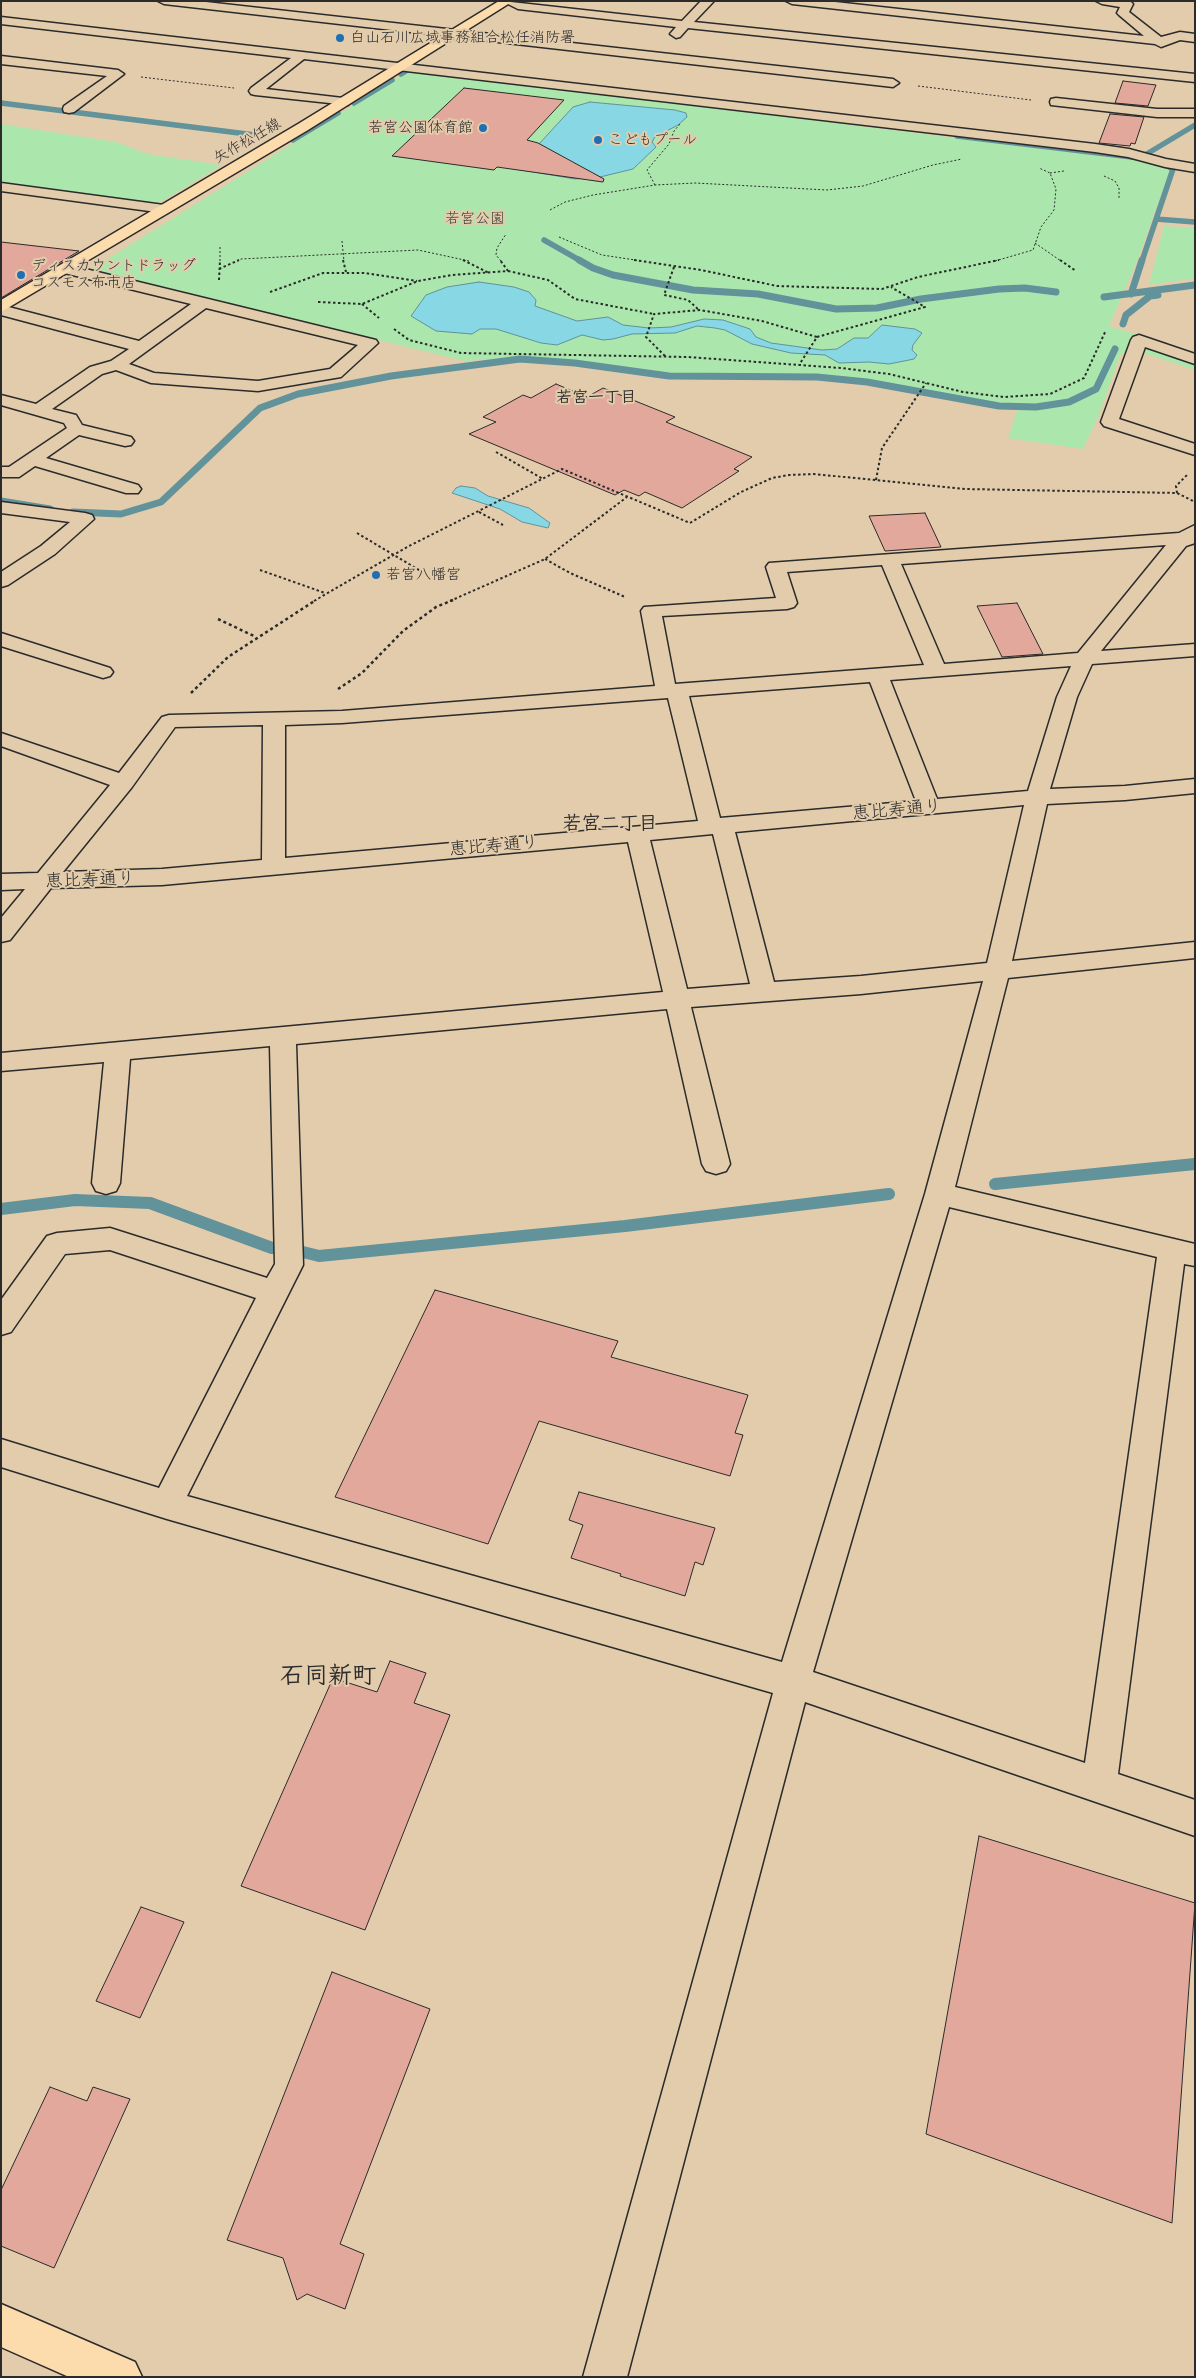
<!DOCTYPE html>
<meta charset="utf-8">
<style>
body{margin:0}
#map{position:relative;width:1196px;height:2378px;overflow:hidden;background:#e3ccac;font-family:Delius,sans-serif}
canvas{display:block}
.frame{position:absolute;inset:0;border:2px solid #2b2b2b;pointer-events:none}
</style>
<div id="map">
<canvas width="1196" height="2378"></canvas>
<div class="frame"></div>
</div>
<script>
const c = document.querySelector('canvas').getContext('2d');
c.lineJoin = 'round';
function fillPath(path, color) {
  c.fillStyle = color;
  c.fill(path, 'evenodd');
}
function shape(rows) {
  const path = new Path2D();
  for (const r of rows) {
    path.moveTo(r[0], r[1]);
    for (let i = 2; i < r.length; i += 2) path.lineTo(r[i], r[i + 1]);
  }
  return path;
}
function stroke(path, color, width, dash) {
  c.strokeStyle = color;
  c.lineWidth = width;
  c.lineCap = dash ? 'butt' : 'round';
  c.setLineDash(dash || []);
  c.stroke(path);
}
function write(font, color, halo, rows, align = 'center') {
  c.font = font + ' Delius,"Klee One",sans-serif';
  c.lineWidth = 4;
  c.setLineDash([]);
  c.textBaseline = 'middle';
  c.strokeStyle = halo;
  c.fillStyle = color;
  for (const [text, x, y, turn = 0] of rows) {
    c.save();
    c.translate(x, y);
    c.rotate((+turn || 0) * Math.PI / 180);
    c.textAlign = isNaN(turn) ? turn : align;
    if (halo) c.strokeText(text, 0, 0);
    c.fillText(text, 0, 0);
    c.restore();
  }
}
fillPath(shape([
 [410,70,1172,165,1136,264,1109,326,1195,352,1195,370,1134,350,1120,355,1099,415,1083,449,1008,438,1019,405,1000,405,841,376,668,373,571,361,519,357,465,361,90,270],
 [1,124,116,142,148,154,222,165,159,203,1,183],
 [1164,226,1195,228,1195,278,1149,285]
]), '#abe7ac');
const water = shape([
 [590,102,675,110,686,113,687,117,678,125,655,137,652,142,656,147,633,169,600,177,575,179,516,169,573,107,590,102],
 [479,282,514,287,529,292,536,300,535,306,577,321,608,317,623,325,649,328,671,327,704,319,723,320,750,329,756,337,771,343,822,350,837,349,854,338,868,338,882,325,915,329,922,333,913,345,912,350,917,355,914,359,889,364,869,362,839,363,825,355,791,353,752,344,725,330,715,328,697,326,675,333,632,334,613,339,603,340,582,335,557,345,541,343,496,329,480,329,472,334,436,331,411,316,426,295,447,287,479,282],
 [461,486,475,488,488,496,529,508,550,523,548,528,522,522,500,509,452,493,456,488,461,486]
]);
fillPath(water, '#87d7e4');
stroke(water, '#62929a', 1);
stroke(shape([
 [401,74,409,69,421,70],
 [1,103,255,135],
 [354,103,392,80],
 [957,136,1140,158,1195,125],
 [293,140,338,113],
 [1156,219,1195,222],
 [544,240,581,261],
 [1142,261,1173,169,1158,161]
]), '#62929a', 5.5);
stroke(shape([
 [579,260,593,268,613,275,693,290,758,294,836,309,877,308,921,299,999,289,1025,288,1056,292],
 [1131,294,1142,260],
 [1104,297,1195,285],
 [1123,324,1126,315,1150,296,1158,295],
 [1,501,50,509],
 [73,512,121,514,161,502,260,408,298,394,391,376,520,359,575,363,669,376,817,377,867,382,999,406,1036,407,1069,402,1096,389,1115,349]
]), '#62929a', 7);
stroke(shape([
 [995,1184,1195,1164],
 [1,1209,75,1200,150,1203,272,1248],
 [299,1251,319,1256,625,1226,889,1194]
]), '#62929a', 12);
const building = shape([
 [1123,81,1156,85,1148,106,1115,103,1123,81],
 [464,88,564,100,527,140,538,143,604,179,603,182,497,167,494,170,392,156,464,88],
 [1110,114,1144,117,1135,144,1131,143,1130,146,1099,143,1110,114],
 [1,242,79,251,1,298,1,242],
 [556,384,587,397,603,388,675,417,666,422,752,457,734,469,739,471,682,508,645,492,639,496,624,490,615,495,469,434,496,422,483,417,523,395,531,398,556,384],
 [925,513,941,547,885,551,869,516,925,513],
 [1017,603,1043,654,1002,657,977,606,1017,603],
 [435,1290,618,1341,611,1357,748,1395,735,1433,743,1435,730,1476,539,1421,488,1544,335,1497,435,1290],
 [579,1492,715,1528,703,1565,695,1562,685,1596,620,1576,621,1574,571,1558,583,1525,569,1520,579,1492],
 [390,1661,426,1673,414,1703,450,1715,365,1930,241,1886,333,1678,377,1692,390,1661],
 [979,1836,1195,1903,1172,2223,926,2134,979,1836],
 [141,1907,184,1922,140,2018,96,2001,141,1907],
 [332,1972,430,2009,340,2244,364,2254,345,2309,307,2294,297,2300,283,2258,227,2240,332,1972],
 [50,2087,87,2101,93,2087,130,2099,54,2268,1,2246,1,2190,50,2087]
]);
fillPath(building, '#e1a89b');
stroke(building, '#2b2b2b', 1);
const minor = shape([
 [158,1,197,1,893,79,899,83,893,87,164,4,158,1],
 [502,1,682,21,701,1,714,1,694,22,1195,74,1195,82,688,28,680,37,676,38,670,34,676,27,518,9,502,1],
 [786,1,826,1,1144,36,1119,15,1117,13,1120,7,1102,4,1096,1,1130,1,1133,4,1129,12,1161,37,1180,32,1195,34,1195,42,1180,40,1161,47,1155,44,792,4,786,1],
 [1,17,1095,144,1129,149,1166,159,1195,164,1195,172,1165,167,1128,157,1095,152,304,59,266,89,343,98,349,102,348,105,255,95,251,94,249,91,251,88,291,58,1,24,1,17],
 [1,56,118,70,124,74,74,112,69,113,64,112,63,109,64,106,107,76,1,64,1,56],
 [1056,98,1157,109,1195,109,1195,117,1157,117,1051,105,1050,102,1051,99,1056,98],
 [1,183,164,205,171,209,164,213,1,191,1,183],
 [65,264,376,340,378,343,341,377,258,391,151,383,116,370,102,374,52,409,76,415,82,425,131,437,134,441,131,445,125,446,79,435,46,458,138,485,141,489,138,493,126,493,35,466,19,477,1,477,1,467,9,467,67,428,64,423,1,405,1,395,36,404,90,367,111,361,129,349,1,315,1,305,139,341,191,304,60,272,57,269,60,266,65,264],
 [206,308,358,345,330,369,258,381,154,373,129,364,206,308],
 [1139,335,1195,354,1195,364,1145,347,1119,419,1195,444,1195,455,1104,426,1101,422,1131,340,1133,337,1139,335],
 [1,502,85,513,92,515,94,519,55,554,8,585,1,587,1,572,41,546,70,522,1,513,1,502],
 [1195,525,1195,543,1186,546,1101,651,1195,644,1195,656,1092,664,1077,697,1050,789,1125,786,1195,779,1195,793,1125,800,1047,804,1012,961,1195,942,1195,958,1008,978,955,1187,1195,1244,1195,1266,1184,1264,1118,1774,1195,1800,1195,1836,805,1702,627,2377,583,2377,773,1693,167,1519,1,1467,1,1439,159,1488,256,1298,110,1250,65,1254,11,1332,1,1335,1,1300,47,1236,57,1233,110,1228,267,1278,275,1264,270,1046,130,1059,120,1183,116,1191,106,1194,96,1191,92,1183,104,1062,1,1071,1,1053,663,992,628,842,162,885,51,888,10,940,1,942,1,918,25,889,1,890,1,874,38,873,110,785,1,746,1,733,119,773,162,717,169,715,342,711,655,686,641,611,644,607,776,598,766,567,769,563,1179,533,1195,525],
 [1166,545,1078,653,944,664,901,564,1166,545],
 [882,565,924,665,675,684,662,616,787,609,794,607,797,603,787,572,882,565],
 [1071,666,1057,697,1028,791,937,799,890,680,1071,666],
 [870,682,916,801,720,818,689,696,870,682],
 [668,698,698,821,285,858,285,725,342,723,668,698],
 [263,725,262,860,162,869,63,872,132,787,175,727,263,725],
 [1024,805,987,963,861,976,774,982,735,832,1024,805],
 [713,834,750,984,687,989,650,840,713,834],
 [983,981,925,1194,782,1662,187,1496,303,1265,296,1044,667,1009,702,1164,706,1171,716,1174,726,1171,730,1164,691,1007,861,994,983,981],
 [949,1207,1157,1257,1085,1763,813,1672,949,1207],
 [1,633,110,668,113,672,110,676,103,678,1,646,1,633]
]);
const major = shape([
 [499,1,513,1,308,130,1,312,1,300,298,124,499,1],
 [1,2304,135,2362,142,2377,69,2377,1,2347,1,2304]
]);
stroke(minor, '#2b2b2b', 3);
stroke(major, '#2b2b2b', 3);
stroke(shape([
 [141,77,234,88],
 [918,86,1031,100],
 [1050,173,1064,171],
 [1104,176,1115,181,1119,188,1119,198],
 [655,185,647,170,669,144,674,131,680,124],
 [550,210,565,202,593,195,655,185,695,183,827,190,863,186,933,165,962,159],
 [559,237,602,255,642,261],
 [342,241,344,261],
 [1035,243,1061,261],
 [220,261,220,246],
 [237,261,241,259,418,250,469,261],
 [501,261,496,255,497,248,506,234],
 [995,261,1033,250,1041,227,1054,210,1056,189,1050,173,1039,168]
]), '#2b2b2b', 1, [2, 2]);
stroke(shape([
 [343,260,346,272],
 [463,260,489,273],
 [634,260,701,270,777,286,882,289,918,277,999,260],
 [1060,260,1076,271],
 [674,267,664,295,688,300,699,310],
 [219,269,239,260],
 [508,271,548,280,575,299,654,314],
 [219,280,220,260],
 [270,292,323,273,365,273,417,281],
 [318,302,362,304,418,281,452,275,508,271,500,260],
 [362,304,379,318],
 [394,329,409,340,461,353,688,357,841,368,889,374,963,392,1004,397,1050,394,1084,378,1106,330],
 [817,337,925,307,891,287],
 [665,356,646,337,654,314,700,310,762,321,817,337,799,365],
 [496,452,543,479],
 [876,480,882,448,926,383],
 [1177,493,1176,486,1188,474],
 [479,512,503,525],
 [357,533,424,573],
 [545,559,570,573,625,597],
 [260,570,325,593],
 [314,601,409,546,562,469,690,523,741,492,772,478,789,475,814,474,965,489,1177,493,1195,502],
 [450,601,545,559,627,497]
]), '#2b2b2b', 2, [2.5, 2.5]);
stroke(shape([
 [218,619,256,637],
 [338,689,362,673,403,631,436,607,453,600],
 [191,693,228,657,316,600]
]), '#2b2b2b', 2.5, [3, 3]);
fillPath(minor, '#e3ccac');
fillPath(major, '#fcdcac');
for (const [x, y, r, color] of [
 [340,38,5,"#1f6fb2"],
 [483,128,5,"#1f6fb2"],
 [598,140,5,"#1f6fb2"],
 [21,275,5,"#1f6fb2"],
 [376,575,5,"#1f6fb2"]
]) {
  const dot = new Path2D();
  dot.arc(x, y, r, 0, 2 * Math.PI);
  c.fillStyle = color;
  c.fill(dot);
  stroke(dot, '#e3ccac', 2);
}
write('15px', '#2b2b2b', '#e3ccac', [
 ["白山石川広域事務組合松任消防署",350,38],
 ["若宮公園体育館",473,128,"right"],
 ["こどもプール",608,140],
 ["ディスカウントドラッグ",31,266],
 ["コスモス布市店",31,283],
 ["若宮八幡宮",386,575]
], 'left');
write('15px', '#2b2b2b', '#e3ccac', [
 ["矢作松任線",247,141,-30]
]);
write('15px', '#383e38', '#e3ccac', [
 ["若宮公園",475,219]
]);
write('bold 16px', '#2b2b2b', '#e3ccac', [
 ["若宮一丁目",596,397]
]);
write('18px', '#2b2b2b', '#e3ccac', [
 ["恵比寿通り",897,810,-5],
 ["恵比寿通り",494,846,-5],
 ["恵比寿通り",90,880,-2]
]);
write('bold 19px', '#2b2b2b', '#e3ccac', [
 ["若宮二丁目",610,824]
]);
write('bold 24px', '#2b2b2b', '#e3ccac', [
 ["石同新町",328,1676]
]);
</script>
